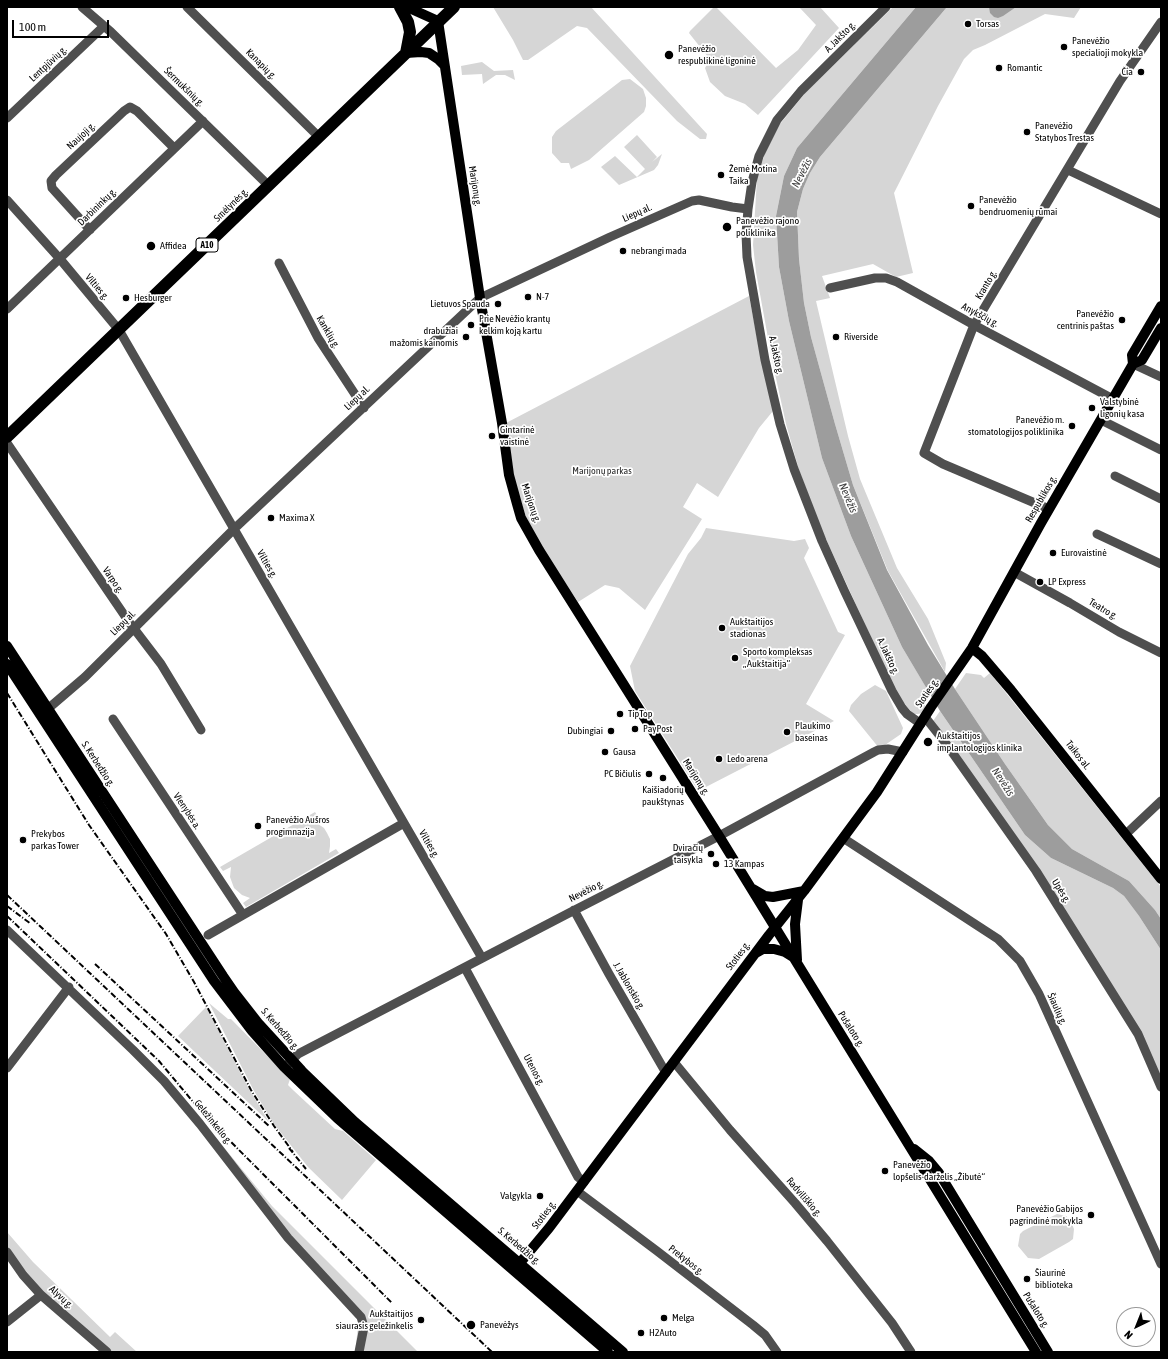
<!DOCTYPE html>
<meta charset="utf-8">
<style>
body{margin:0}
#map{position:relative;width:1168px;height:1359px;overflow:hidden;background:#fff;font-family:"Asap Condensed",sans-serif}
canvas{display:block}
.frame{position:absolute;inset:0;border:8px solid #000;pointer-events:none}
.north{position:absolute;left:1116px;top:1307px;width:40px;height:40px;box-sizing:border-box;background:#fff;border:1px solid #999;border-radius:50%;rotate:223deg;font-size:11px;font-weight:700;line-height:16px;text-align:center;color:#000}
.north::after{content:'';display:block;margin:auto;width:14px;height:18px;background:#000;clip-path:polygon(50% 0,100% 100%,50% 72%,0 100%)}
.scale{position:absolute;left:12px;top:20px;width:97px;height:18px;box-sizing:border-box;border:2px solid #000;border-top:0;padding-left:5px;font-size:12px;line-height:14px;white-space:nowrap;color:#000;-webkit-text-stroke:3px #fff;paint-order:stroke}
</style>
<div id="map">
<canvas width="1168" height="1359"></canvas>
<div class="frame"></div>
<div class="north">N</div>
<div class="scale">100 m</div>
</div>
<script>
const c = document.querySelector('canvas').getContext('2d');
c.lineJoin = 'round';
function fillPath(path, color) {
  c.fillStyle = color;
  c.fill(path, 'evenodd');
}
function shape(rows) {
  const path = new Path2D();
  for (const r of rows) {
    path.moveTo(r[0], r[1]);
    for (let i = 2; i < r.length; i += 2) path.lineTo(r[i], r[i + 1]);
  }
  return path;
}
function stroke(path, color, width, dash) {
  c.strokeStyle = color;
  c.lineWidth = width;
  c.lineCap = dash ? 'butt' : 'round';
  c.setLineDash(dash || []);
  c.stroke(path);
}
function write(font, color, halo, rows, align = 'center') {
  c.font = font + ' "Asap Condensed",sans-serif';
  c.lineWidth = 3.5;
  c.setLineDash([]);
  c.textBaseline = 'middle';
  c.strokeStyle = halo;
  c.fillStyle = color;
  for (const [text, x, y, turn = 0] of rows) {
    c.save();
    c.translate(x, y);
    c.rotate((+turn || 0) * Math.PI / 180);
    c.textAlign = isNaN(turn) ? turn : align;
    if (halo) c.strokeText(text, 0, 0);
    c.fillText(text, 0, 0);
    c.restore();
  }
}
fillPath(shape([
 [493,7,591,7,707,134,706,139,700,139,677,121,587,28,577,26,528,60,523,60,513,40],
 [716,7,776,68,798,50,816,25,799,7,820,7,839,28,758,115,745,104,725,96,710,82,705,68,709,61,708,57,689,33,690,31,713,8],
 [893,7,916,7,797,148,784,176,776,216,779,267,789,321,822,458,851,536,902,647,930,694,925,703,925,708,922,713,918,714,914,714,908,708,897,694,820,526,799,470,786,424,772,360,756,272,753,245,757,178,765,153,780,124,806,92],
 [947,7,1081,7,1074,18,1045,14,985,45,973,50,964,59,938,106,894,193,913,273,896,277,873,264,822,276,830,298,816,301,848,436,860,479,897,568,928,619,946,663,945,672,888,571,853,485,835,424,811,337,804,303,799,259,797,212,803,189,810,173,820,157],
 [482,62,494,71,513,70,515,80,505,75,496,75,483,84,482,74,462,75,461,66],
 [630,79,643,89,646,98,646,106,644,112,589,160,571,169,569,163,561,163,552,153,552,137,556,131,622,80],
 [637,135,657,157,652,162,662,154,658,165,654,170,619,185,601,167,615,156,637,177,645,169,624,147],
 [749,296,761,359,773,411,759,428,718,497,697,483,683,507,702,519,645,610,619,588,605,585,578,602,545,552,526,517,515,483,506,423],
 [706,528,794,541,805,539,809,548,804,558,838,632,845,635,806,704,834,721,702,789,697,789,635,691,630,666,688,554,701,538],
 [966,673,981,675,984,678,990,673,1161,887,1161,919,1155,910,1129,881,1072,849,1048,825,1005,764,955,689],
 [875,685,886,691,903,728,901,734,885,745,879,748,849,711,851,705,861,694],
 [940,711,1025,835,1051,858,1113,888,1124,896,1139,916,1161,950,1161,1087,1137,1034,933,721],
 [315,812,318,817,310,821,318,824,324,828,327,833,330,839,330,846,329,853,336,849,339,853,246,907,243,903,250,898,242,895,234,888,230,877,231,867,223,871,220,867],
 [209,1003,228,1019,231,1019,290,1079,288,1085,293,1090,335,1129,343,1131,376,1160,342,1200,308,1167,274,1124,254,1091],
 [206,1007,249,1089,269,1122,178,1036],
 [204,1123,272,1206,418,1352,355,1352,359,1318,290,1236],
 [1057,1214,1066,1216,1070,1219,1074,1229,1073,1239,1069,1242,1039,1259,1028,1258,1018,1246,1020,1234,1023,1231],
 [7,1232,33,1262,110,1337,115,1332,137,1352,113,1352,45,1294,32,1281,7,1247]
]), '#d6d6d6');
fillPath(shape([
 [916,7,947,7,820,157,810,173,803,189,797,212,799,259,804,303,811,337,835,424,853,485,887,570,928,645,955,689,1005,764,1048,825,1072,849,1129,881,1155,910,1161,919,1161,950,1139,916,1124,896,1113,888,1051,858,1025,835,940,711,902,647,851,536,822,458,789,321,779,267,776,216,784,176,797,148],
 [989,7,1016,7,1003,16,998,18,994,17,990,13]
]), '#9d9d9d');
stroke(shape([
 [82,7,111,32,268,185],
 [187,7,319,137],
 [886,7,801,91,777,120,759,156,752,182,748,209,746,234,747,257,765,360,780,424,794,469,822,541,844,590,892,691,902,708,907,714,921,724],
 [7,118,104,26],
 [1068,170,1161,214],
 [7,200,60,259,119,330,482,958],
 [90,230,52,188,51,181,56,175,124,111,130,107,137,111,174,148],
 [279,263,318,338,364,408],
 [830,288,875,278,886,278,897,282,974,325,1113,399],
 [7,309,203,121],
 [1133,364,1161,377],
 [1101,420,1161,450],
 [7,443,129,622,161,664,201,730],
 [1115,476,1161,499],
 [1049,509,943,464,924,453,974,325,1120,81,1161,22],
 [1097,534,1161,564],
 [1014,572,1070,603,1119,632,1161,653],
 [43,713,85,677,234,529,480,298,610,237,692,201,699,200,732,207,748,209],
 [925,717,947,745,1036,871,1138,1034,1161,1087],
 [113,719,243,915],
 [1126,834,1161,801],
 [843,838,998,939,1020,961,1039,994,1161,1264],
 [574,910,609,974,666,1073],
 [7,930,133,1050,164,1081,200,1124,288,1238,361,1317,364,1327,359,1352],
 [208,935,404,823],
 [465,968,578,1177,584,1182],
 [674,1062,730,1130,795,1203,827,1241,892,1323,911,1352],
 [287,1065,298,1054,569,913,719,836,874,752,878,750,888,749,903,752],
 [7,1068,69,987],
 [577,1191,657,1251,753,1325,765,1335,777,1352],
 [7,1252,23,1275,41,1295,107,1352],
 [7,1322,41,1295]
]), '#4f4f4f', 9);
stroke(shape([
 [407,7,438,21,480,298,502,423,509,475,517,504,521,518,539,550,719,836,1036,1352],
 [406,53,421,52,429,53,438,59,444,65],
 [1133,364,1132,355,1161,306],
 [7,646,223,976,234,992,259,1024,302,1071,355,1122,623,1352],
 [972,648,982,656,1011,690,1161,879],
 [7,664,214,981,252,1031,284,1067,337,1118,608,1352],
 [753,889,765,896,773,897,804,891],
 [756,953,763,949,774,949,785,952,793,957],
 [797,960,795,924,798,900],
 [914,1149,929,1161,939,1173,1048,1352],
 [514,1270,549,1228,769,935,804,891,877,792,931,707,972,648,1041,523,1133,364,1142,360,1161,328]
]), '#000', 10);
stroke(shape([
 [400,7,408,22,410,32,406,53],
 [7,437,454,7]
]), '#000', 12);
stroke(shape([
 [7,693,89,825,166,934,194,982,251,1090,274,1126,293,1152],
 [7,895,492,1352],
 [7,906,31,924],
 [7,916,159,1061,204,1115,392,1303],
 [95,964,269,1126],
 [289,1148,306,1169]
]), '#000', 2, [6, 2, 1, 2]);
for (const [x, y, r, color] of [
 [968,24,4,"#000"],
 [1064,47,4,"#000"],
 [669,55,5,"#000"],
 [999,68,4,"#000"],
 [1141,72,4,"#000"],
 [1027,132,4,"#000"],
 [721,175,4,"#000"],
 [971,206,4,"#000"],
 [727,227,5,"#000"],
 [151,246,5,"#000"],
 [623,251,4,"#000"],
 [528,297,4,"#000"],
 [126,298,4,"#000"],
 [498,304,4,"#000"],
 [1122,320,4,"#000"],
 [471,325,4,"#000"],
 [466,337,4,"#000"],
 [836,337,4,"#000"],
 [1092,408,4,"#000"],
 [1072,426,4,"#000"],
 [492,436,4,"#000"],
 [271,518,4,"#000"],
 [1053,553,4,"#000"],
 [1040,582,4,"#000"],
 [722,628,4,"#000"],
 [735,658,4,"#000"],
 [620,714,4,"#000"],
 [635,729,4,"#000"],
 [611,731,4,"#000"],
 [787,732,4,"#000"],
 [928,742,5,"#000"],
 [605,752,4,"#000"],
 [719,759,4,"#000"],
 [649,774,4,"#000"],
 [663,778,4,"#000"],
 [258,826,4,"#000"],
 [23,840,4,"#000"],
 [711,854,4,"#000"],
 [716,864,4,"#000"],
 [885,1171,4,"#000"],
 [540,1196,4,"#000"],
 [1091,1215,4,"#000"],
 [1027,1279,4,"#000"],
 [664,1318,4,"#000"],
 [421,1320,4,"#000"],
 [471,1325,5,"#000"],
 [641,1333,4,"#000"]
]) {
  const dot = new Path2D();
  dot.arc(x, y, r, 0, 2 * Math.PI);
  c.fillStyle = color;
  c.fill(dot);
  stroke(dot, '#fff', 1.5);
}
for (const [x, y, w] of [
 [207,245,22]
]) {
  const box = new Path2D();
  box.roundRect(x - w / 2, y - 7, w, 14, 3);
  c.fillStyle = '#fff';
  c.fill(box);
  stroke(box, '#000', 1);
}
write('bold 9px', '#000', null, [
 ["A10",207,245]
]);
write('10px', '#000', '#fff', [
 ["Torsas",976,24],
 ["Panevėžio",1072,41],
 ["specialioji mokykla",1072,53],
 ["Panevėžio",678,49],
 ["respublikinė ligoninė",678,61],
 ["Romantic",1007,68],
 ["Čia",1133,72,"right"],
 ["Panevėžio",1035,126],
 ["Statybos Trestas",1035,138],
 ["Žemė Motina",729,169],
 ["Taika",729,181],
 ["Panevėžio",979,200],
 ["bendruomenių rūmai",979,212],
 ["Panevėžio rajono",736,221],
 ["poliklinika",736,233],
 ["Affidea",160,246],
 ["nebrangi mada",631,251],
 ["N-7",536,297],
 ["Hesburger",134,298],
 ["Lietuvos Spauda",490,304,"right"],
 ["Panevėžio",1114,314,"right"],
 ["centrinis paštas",1114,326,"right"],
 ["Prie Nevėžio krantų",479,319],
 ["kelkim koją kartu",479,331],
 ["drabužiai",458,331,"right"],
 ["mažomis kainomis",458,343,"right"],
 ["Riverside",844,337],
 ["Valstybinė",1100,402],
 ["ligonių kasa",1100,414],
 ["Panevėžio m.",1064,420,"right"],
 ["stomatologijos poliklinika",1064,432,"right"],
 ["Gintarinė",500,430],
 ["vaistinė",500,442],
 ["Maxima X",279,518],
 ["Eurovaistinė",1061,553],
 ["LP Express",1048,582],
 ["Aukštaitijos",730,622],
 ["stadionas",730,634],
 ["Sporto kompleksas",743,652],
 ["„Aukštaitija”",743,664],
 ["TipTop",628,714],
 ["Plaukimo",795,726],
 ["baseinas",795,738],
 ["PayPost",643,729],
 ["Dubingiai",603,731,"right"],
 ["Aukštaitijos",937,736],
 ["implantologijos klinika",937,748],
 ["Gausa",613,752],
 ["Ledo arena",727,759],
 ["PC Bičiulis",641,774,"right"],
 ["Kaišiadorių",663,790,"center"],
 ["paukštynas",663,802,"center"],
 ["Panevėžio Aušros",266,820],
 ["progimnazija",266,832],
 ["Prekybos",31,834],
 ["parkas Tower",31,846],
 ["Dviračių",703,848,"right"],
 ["taisykla",703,860,"right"],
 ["13 Kampas",724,864],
 ["Panevėžio",893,1165],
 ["lopšelis-darželis „Žibutė“",893,1177],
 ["Valgykla",532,1196,"right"],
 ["Panevėžio Gabijos",1083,1209,"right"],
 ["pagrindinė mokykla",1083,1221,"right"],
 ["Šiaurinė",1035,1273],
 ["biblioteka",1035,1285],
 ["Aukštaitijos",413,1314,"right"],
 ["siaurasis geležinkelis",413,1326,"right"],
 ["Melga",672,1318],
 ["Panevėžys",480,1325],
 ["H2Auto",649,1333]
], 'left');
write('10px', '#000', '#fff', [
 ["A. Jakšto g.",840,37,-45],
 ["Lentpjūvių g.",48,64,-43],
 ["Kanapių g.",261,64,45],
 ["Šermukšnių g.",184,87,44],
 ["Naujoji g.",81,136,-43],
 ["Marijonų g.",475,186,81],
 ["Smėlynės g.",231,205,-44],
 ["Darbininkų g.",97,207,-44],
 ["Liepų al.",637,213,-24],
 ["Kranto g.",986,285,-59],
 ["Vilties g.",97,287,50],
 ["Anykščių g.",980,315,28],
 ["Kanklių g.",328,332,60],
 ["A. Jakšto g.",776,355,78],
 ["Liepų al.",357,398,-43],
 ["Respublikos g.",1041,499,-60],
 ["Marijonų g.",531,503,71],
 ["Vilties g.",267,564,60],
 ["Varpo g.",113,580,56],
 ["Teatro g.",1103,609,31],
 ["Liepų al.",123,623,-45],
 ["A. Jakšto g.",888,656,65],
 ["Stoties g.",927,693,-56],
 ["Taikos al.",1078,755,52],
 ["S. Kerbedžio g.",98,764,57],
 ["Marijonų g.",696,777,58],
 ["Vienybės a.",187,811,57],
 ["Vilties g.",429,844,60],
 ["Nevėžio g.",586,891,-27],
 ["Upės g.",1061,891,58],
 ["Stoties g.",738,956,-53],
 ["J. Jablonskio g.",629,986,60],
 ["Šiaulių g.",1057,1009,66],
 ["S. Kerbedžio g.",280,1029,49],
 ["Pušaloto g.",851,1029,58],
 ["Utenos g.",534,1070,62],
 ["Geležinkelio g.",213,1122,51],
 ["Radviliškio g.",804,1197,49],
 ["Stoties g.",544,1215,-53],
 ["S. Kerbedžio g.",519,1246,40],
 ["Prekybos g.",686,1260,38],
 ["Alyvų g.",61,1297,42],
 ["Pušaloto g.",1036,1310,58]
]);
write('10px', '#2d2d2d', '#fff', [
 ["Marijonų parkas",602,471]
]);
write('italic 11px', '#3e3e3e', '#fff', [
 ["Nevėžis",802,173,-63],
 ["Nevėžis",848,498,67],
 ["Nevėžis",1003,782,57]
]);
</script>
